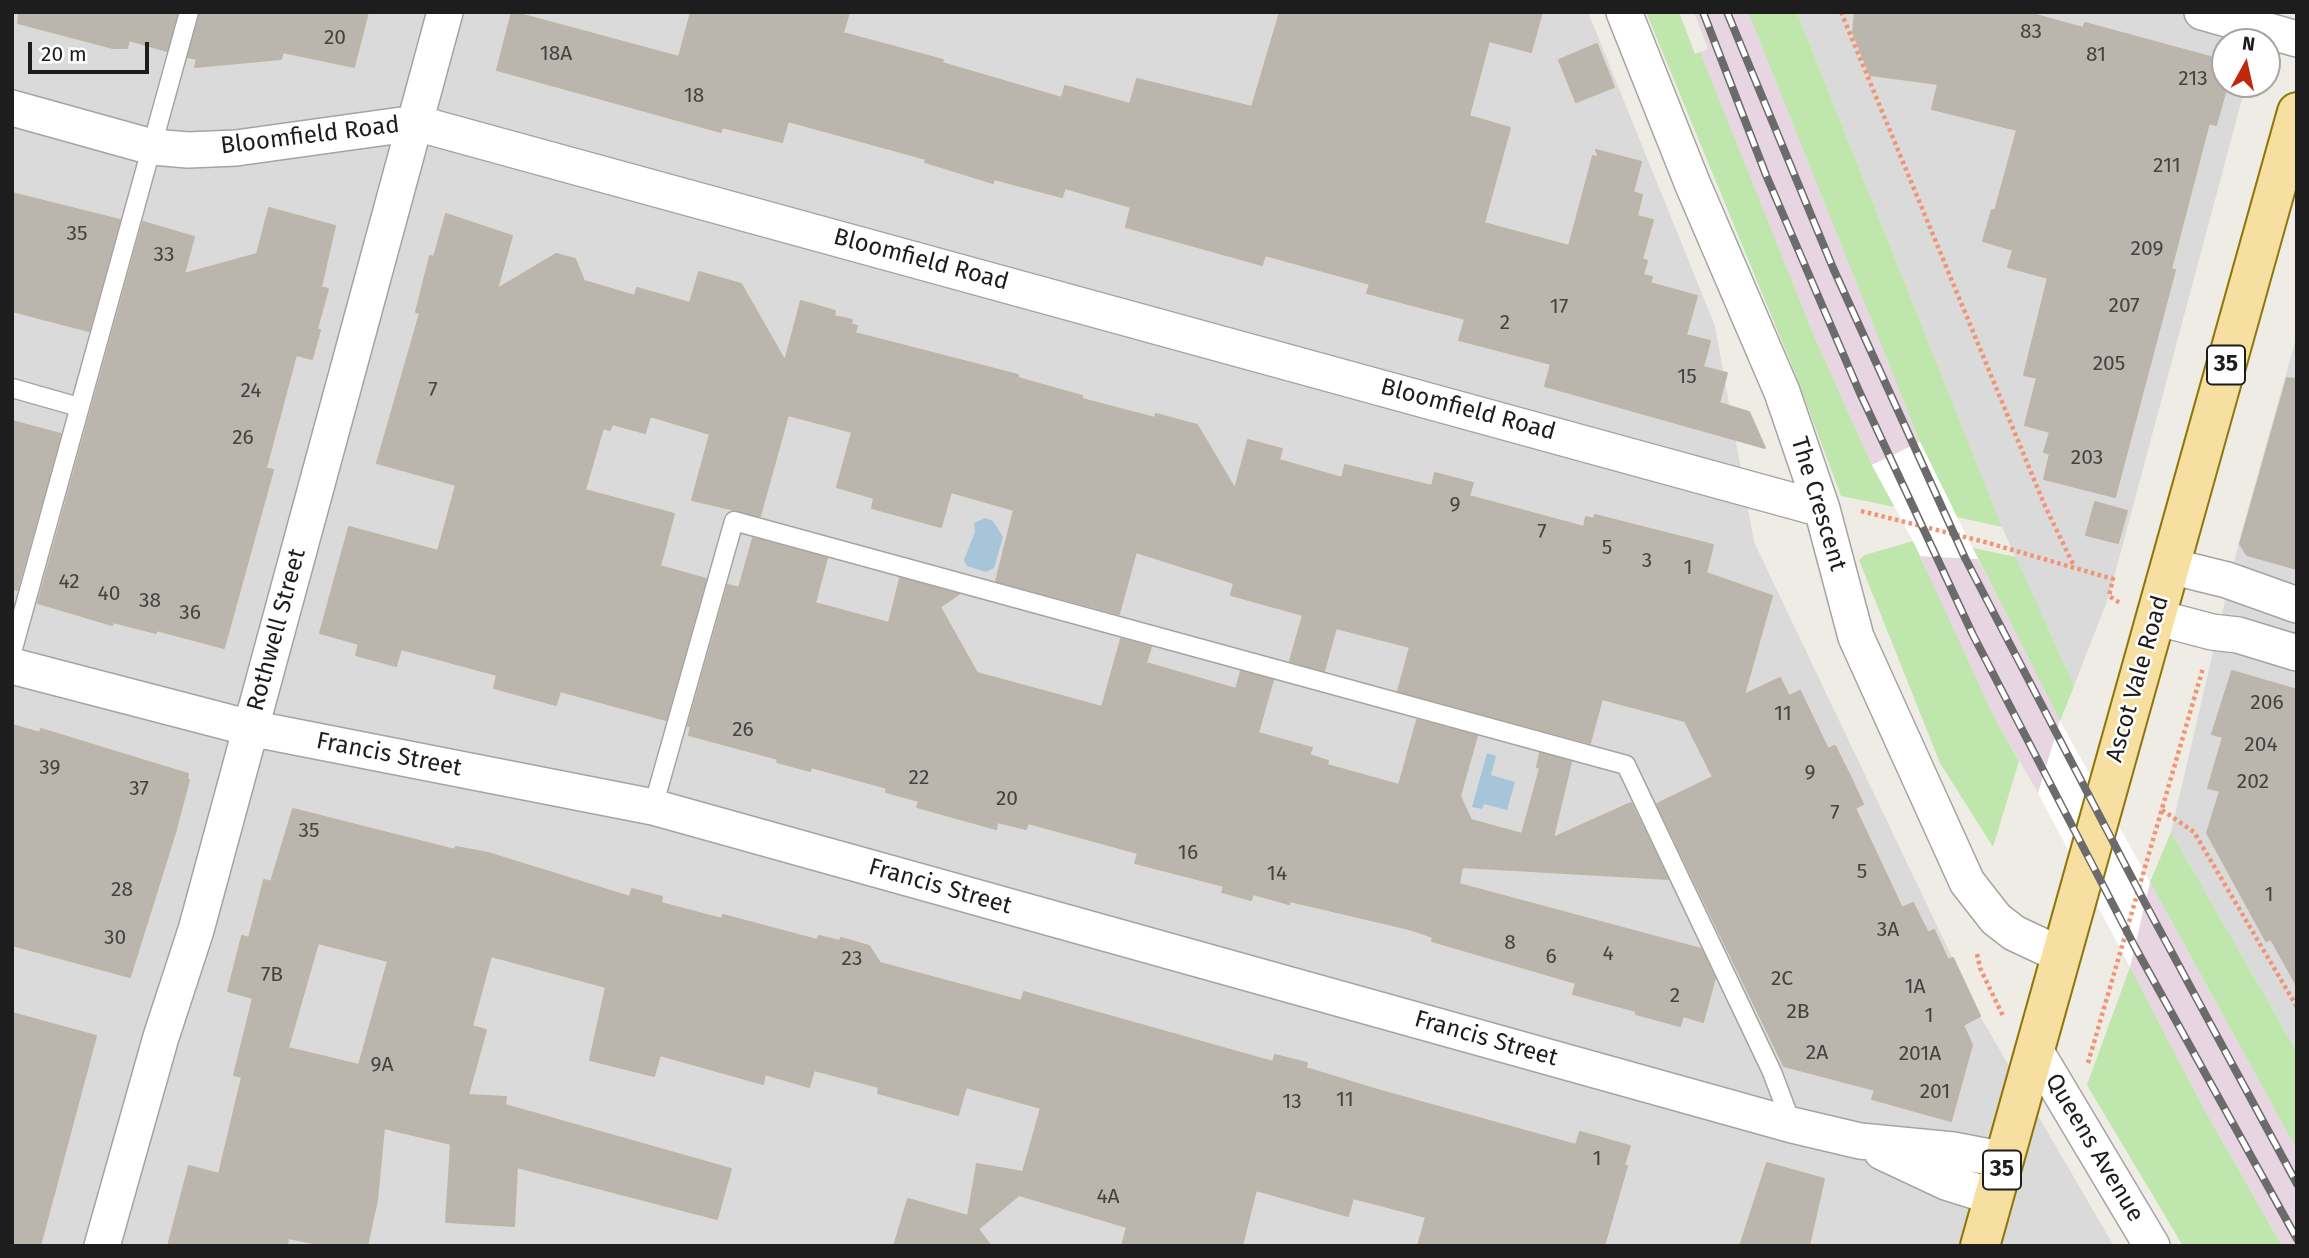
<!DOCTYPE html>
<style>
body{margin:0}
#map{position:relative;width:2309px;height:1258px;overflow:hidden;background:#eeece4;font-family:"Fira Sans",sans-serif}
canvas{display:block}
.frame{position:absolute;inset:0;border:14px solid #1d1d1d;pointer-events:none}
.north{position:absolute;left:2211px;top:28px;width:70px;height:70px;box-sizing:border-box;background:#fff;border:2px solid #a5a5a5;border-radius:50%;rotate:8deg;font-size:19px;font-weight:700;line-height:28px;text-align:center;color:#1d1d1d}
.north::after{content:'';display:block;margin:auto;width:24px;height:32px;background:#bf280b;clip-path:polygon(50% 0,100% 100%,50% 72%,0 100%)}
.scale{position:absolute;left:28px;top:42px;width:121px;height:32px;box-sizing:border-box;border:4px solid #1d1d1d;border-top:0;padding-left:9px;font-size:21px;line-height:24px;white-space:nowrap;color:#1d1d1d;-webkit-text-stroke:5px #fff;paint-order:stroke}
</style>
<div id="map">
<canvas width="2309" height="1258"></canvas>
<div class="frame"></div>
<div class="north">N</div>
<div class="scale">20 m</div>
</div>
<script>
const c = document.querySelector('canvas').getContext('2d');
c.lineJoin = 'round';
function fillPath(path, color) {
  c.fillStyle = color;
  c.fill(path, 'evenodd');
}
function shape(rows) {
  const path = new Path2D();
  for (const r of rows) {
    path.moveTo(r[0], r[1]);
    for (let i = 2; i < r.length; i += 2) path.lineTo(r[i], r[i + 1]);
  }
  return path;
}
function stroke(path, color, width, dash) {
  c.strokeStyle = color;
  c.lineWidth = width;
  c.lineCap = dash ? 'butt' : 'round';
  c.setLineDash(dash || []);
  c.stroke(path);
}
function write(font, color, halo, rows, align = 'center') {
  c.font = font + ' "Fira Sans",sans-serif';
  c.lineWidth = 5;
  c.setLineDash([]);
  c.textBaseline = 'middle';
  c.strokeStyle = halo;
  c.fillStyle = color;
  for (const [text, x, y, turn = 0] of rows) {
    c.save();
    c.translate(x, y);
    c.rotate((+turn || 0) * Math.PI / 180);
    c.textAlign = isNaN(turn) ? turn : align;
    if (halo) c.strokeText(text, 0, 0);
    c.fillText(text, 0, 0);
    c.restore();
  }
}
fillPath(shape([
 [12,12,1588,12,1715,326,1754,542,1980,1016,2114,1246,12,1246],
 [1797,12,2264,12,2256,42,2225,42,2225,84,2246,84,2109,596,2074,686,2002,527],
 [2297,335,2297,1052,2171,832,2239,541]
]), '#dbdada');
fillPath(shape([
 [1694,12,1748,12,1920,442,1872,465,1815,338,1737,146,1700,52,1708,49],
 [1921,556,1978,559,2060,721,2038,793,1993,715,1935,596],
 [2150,882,2297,1150,2297,1246,2282,1246,2204,1109,2130,967]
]), '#e7d6e1');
fillPath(shape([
 [1646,12,1679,12,1695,54,1700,52,1815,338,1872,465,1895,507,1841,496,1795,373],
 [1748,12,1797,12,2002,527,1957,517,1920,442],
 [1913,541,1993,715,2019,761,1993,847,1940,763,1859,560,1865,555],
 [1973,548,2016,557,2074,686,2060,721],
 [2171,832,2297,1052,2297,1150,2150,882],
 [2130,967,2204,1109,2282,1246,2183,1246,2087,1085]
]), '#bfe6ac');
fillPath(shape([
 [985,518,993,521,1003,537,994,568,986,572,967,566,964,560,975,532,974,523],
 [1487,753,1496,756,1491,775,1515,782,1507,810,1484,804,1482,809,1472,807]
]), '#a6c5d9');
fillPath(shape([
 [1920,442,1957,517,1978,559,1921,556,1872,465],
 [2060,721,2150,882,2130,967,2038,793]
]), '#fff');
const building = shape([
 [19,12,177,12,167,51,129,40,127,48,113,48,18,23,19,12],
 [200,12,368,12,354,67,283,52,281,59,195,67,197,59,188,57,200,12],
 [512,12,679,57,691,12,849,12,843,33,943,60,942,63,1062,98,1065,86,1130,104,1137,79,1252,107,1280,12,1542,12,1531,52,1489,41,1469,116,1510,128,1484,223,1569,246,1593,156,1599,158,1596,150,1641,162,1633,192,1642,195,1637,216,1653,220,1642,259,1647,261,1643,275,1652,277,1650,283,1697,296,1686,335,1710,341,1703,367,1727,373,1719,403,1749,412,1765,448,1545,386,1551,364,1459,340,1465,319,1367,293,1370,284,1265,255,1262,265,1126,227,1131,207,1065,188,1062,197,994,179,993,183,925,162,926,159,788,121,782,142,722,127,721,132,497,70,512,12],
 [1855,12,2025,12,2083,28,2085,23,2225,61,2225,93,2216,125,2209,123,2171,269,2175,270,2115,497,2044,479,2050,454,2044,452,2050,432,2025,425,2037,378,2024,375,2048,278,2008,267,2013,250,1983,241,1992,210,1995,211,2017,130,1932,109,1938,84,1870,75,1853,32,1855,12],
 [1597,44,1614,87,1576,102,1559,60,1597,44],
 [12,193,120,220,89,331,12,311,12,193],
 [269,208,335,226,321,287,328,289,317,329,320,330,312,359,296,355,266,468,273,470,224,648,156,630,156,633,113,622,112,625,38,603,143,222,194,237,184,274,257,254,269,208],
 [446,214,512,236,497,289,556,254,575,259,584,281,635,296,637,288,690,303,699,272,741,284,785,361,801,301,835,311,834,316,852,320,851,324,857,326,855,333,1018,375,1018,378,1082,396,1082,399,1155,418,1156,414,1197,425,1235,489,1248,440,1282,449,1279,460,1342,478,1345,465,1432,486,1435,473,1473,483,1469,496,1584,527,1586,517,1594,519,1595,515,1713,545,1706,573,1772,596,1744,695,1780,678,1789,696,1800,691,1828,749,1835,746,1852,780,1863,804,1855,808,1902,908,1913,903,1928,933,1934,930,1948,960,1953,958,1980,1016,1963,1025,1972,1045,1951,1121,1872,1099,1875,1090,1784,1066,1657,804,1713,777,1685,721,1602,699,1590,743,1398,691,1410,647,1336,628,1324,671,1290,661,1303,615,1231,595,1234,583,1136,552,1119,614,996,581,1014,510,951,492,941,527,872,508,874,498,837,487,852,432,788,415,760,516,692,500,710,434,650,416,645,433,612,424,610,430,603,428,585,490,674,514,660,566,706,579,666,720,560,691,556,705,494,688,497,675,401,649,396,666,356,655,359,644,320,633,349,527,438,551,456,485,377,463,420,313,416,312,430,256,434,257,446,214],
 [2287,378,2297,379,2297,569,2247,555,2240,544,2287,378],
 [12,421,61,434,17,590,12,588,12,421],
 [2095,502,2127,511,2118,543,2086,535,2095,502],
 [753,538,827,558,815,603,889,623,900,578,959,594,940,607,977,673,1102,707,1121,639,1151,647,1146,663,1236,689,1241,671,1273,680,1258,733,1312,748,1309,755,1328,761,1327,765,1399,785,1417,720,1477,736,1460,796,1471,820,1522,834,1540,768,1537,767,1540,753,1571,762,1553,838,1631,803,1668,879,1462,867,1459,884,1701,949,1715,978,1703,1022,1683,1016,1680,1026,1636,1014,1636,1011,1573,994,1576,983,1432,941,1433,937,1409,929,1290,901,1289,904,1253,894,1251,900,1222,892,1224,886,1135,863,1138,853,1028,823,1026,829,997,822,996,829,917,807,919,801,886,792,887,788,811,767,810,771,777,762,778,759,689,735,691,726,688,726,728,585,739,588,753,538],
 [2232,671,2297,690,2297,986,2271,939,2266,941,2207,833,2220,791,2208,788,2223,737,2212,734,2232,671],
 [12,725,40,733,41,729,188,774,187,780,189,780,175,833,130,977,12,945,12,725],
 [293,809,455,850,456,847,488,853,630,897,632,889,662,897,661,903,722,919,723,915,817,940,819,936,840,941,841,938,869,946,880,963,1021,1001,1024,992,1273,1062,1275,1055,1307,1063,1306,1068,1374,1089,1576,1145,1580,1132,1630,1146,1624,1165,1627,1166,1604,1246,1418,1246,1426,1217,1353,1198,1348,1216,1256,1190,1242,1246,1122,1246,1127,1227,1019,1195,978,1229,991,1246,894,1246,908,1199,968,1216,977,1164,1023,1172,1041,1108,966,1087,958,1115,878,1093,879,1087,814,1070,809,1087,765,1074,763,1084,660,1055,654,1076,590,1060,606,987,491,956,472,1026,486,1030,468,1095,506,1097,505,1105,731,1169,717,1219,517,1167,514,1226,446,1222,451,1144,384,1128,377,1200,367,1246,328,1246,288,1238,287,1246,168,1246,189,1166,219,1174,242,1077,234,1075,253,998,228,991,242,936,249,938,264,880,271,882,293,809],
 [318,943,388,961,359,1065,288,1048,318,943],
 [12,1013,96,1036,40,1246,12,1246,12,1013],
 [1767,1163,1824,1179,1809,1246,1740,1246,1767,1163]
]);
fillPath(building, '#bab5ad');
stroke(building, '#bfb5a7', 2);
const service = shape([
 [12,388,79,407],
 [12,652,189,12],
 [653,807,734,521,1626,765,1772,1072,1792,1125]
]);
const minor = shape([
 [1624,12,1693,185,1782,392,1822,509,1856,637,1967,882,1996,919,2014,933,2061,955],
 [2202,12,2297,39],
 [12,108,152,147,188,150,236,148,416,123,1822,509],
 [2170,566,2227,580,2297,605],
 [2155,617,2212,632,2238,635,2297,653],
 [12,666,250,728,653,807,1792,1125,1860,1141,1953,1150,2005,1160],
 [2035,1050,2152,1246],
 [1882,1152,1946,1182,1994,1197],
 [102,1246,161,1037,196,930,445,12]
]);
const primary = shape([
 [1980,1246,2297,112]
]);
stroke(service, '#a4a4a4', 21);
stroke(minor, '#a4a4a4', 38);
stroke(primary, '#8e7708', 42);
stroke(shape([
 [1841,12,2045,506,2074,566],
 [1861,511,1985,542,2113,579,2109,596,2120,603],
 [2162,810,2194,832,2297,1007],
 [1977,954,1980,968,2003,1016],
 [2088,1063,2203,668]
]), '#f29371', 4.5, [3.5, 3.5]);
stroke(service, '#fff', 18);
stroke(minor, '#fff', 35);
stroke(primary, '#f6dfa0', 38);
const rail = shape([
 [1703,12,1766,175,1859,391,1973,635,2135,947,2297,1239],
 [1727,12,1833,268,1965,558,2145,903,2297,1184]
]);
stroke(rail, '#6b6b6b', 8);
stroke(rail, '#fff', 5, [16]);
write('21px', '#444341', null, [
 ["83",2031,32],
 ["20",335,38],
 ["18A",556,54],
 ["81",2096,55],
 ["213",2193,79],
 ["18",694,96],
 ["211",2167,166],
 ["35",77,234],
 ["209",2147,249],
 ["33",164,255],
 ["207",2124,306],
 ["17",1559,307],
 ["2",1505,323],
 ["205",2109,364],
 ["15",1687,377],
 ["7",433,390],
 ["24",251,391],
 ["26",243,438],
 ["203",2087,458],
 ["9",1455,505],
 ["7",1542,532],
 ["5",1607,548],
 ["3",1647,561],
 ["1",1688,568],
 ["42",69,582],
 ["40",109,594],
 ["38",150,601],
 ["36",190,613],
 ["206",2267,703],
 ["11",1783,714],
 ["26",743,730],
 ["204",2261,745],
 ["39",50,768],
 ["9",1810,773],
 ["22",919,778],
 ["202",2253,782],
 ["37",139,789],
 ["20",1007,799],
 ["7",1835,813],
 ["35",309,831],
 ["16",1188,853],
 ["5",1862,872],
 ["14",1277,874],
 ["28",122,890],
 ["1",2269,895],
 ["3A",1888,930],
 ["30",115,938],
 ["8",1510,943],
 ["4",1608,954],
 ["6",1551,957],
 ["23",852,959],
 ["7B",272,975],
 ["2C",1782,979],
 ["1A",1915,987],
 ["2",1675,996],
 ["2B",1798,1012],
 ["1",1929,1016],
 ["2A",1817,1053],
 ["201A",1920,1054],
 ["9A",382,1065],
 ["201",1935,1092],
 ["11",1345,1100],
 ["13",1292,1102],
 ["1",1597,1159],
 ["4A",1108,1197]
]);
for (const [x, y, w] of [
 [2226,365,38],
 [2002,1170,38]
]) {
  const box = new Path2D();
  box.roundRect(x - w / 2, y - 19.5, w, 39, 5);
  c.fillStyle = '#fff';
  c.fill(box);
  stroke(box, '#1d1d1d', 2);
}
write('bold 23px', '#1d1d1d', null, [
 ["35",2226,365],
 ["35",2002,1170]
]);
write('24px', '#1d1d1d', '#fff', [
 ["Bloomfield Road",310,136,-7],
 ["Bloomfield Road",921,260,15],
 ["Bloomfield Road",1468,410,15],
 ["The Crescent",1818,504,73],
 ["Rothwell Street",277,630,-75],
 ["Ascot Vale Road",2138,679,-74],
 ["Francis Street",389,755,11],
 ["Francis Street",940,887,16],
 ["Francis Street",1486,1039,16],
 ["Queens Avenue",2094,1148,59]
]);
</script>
